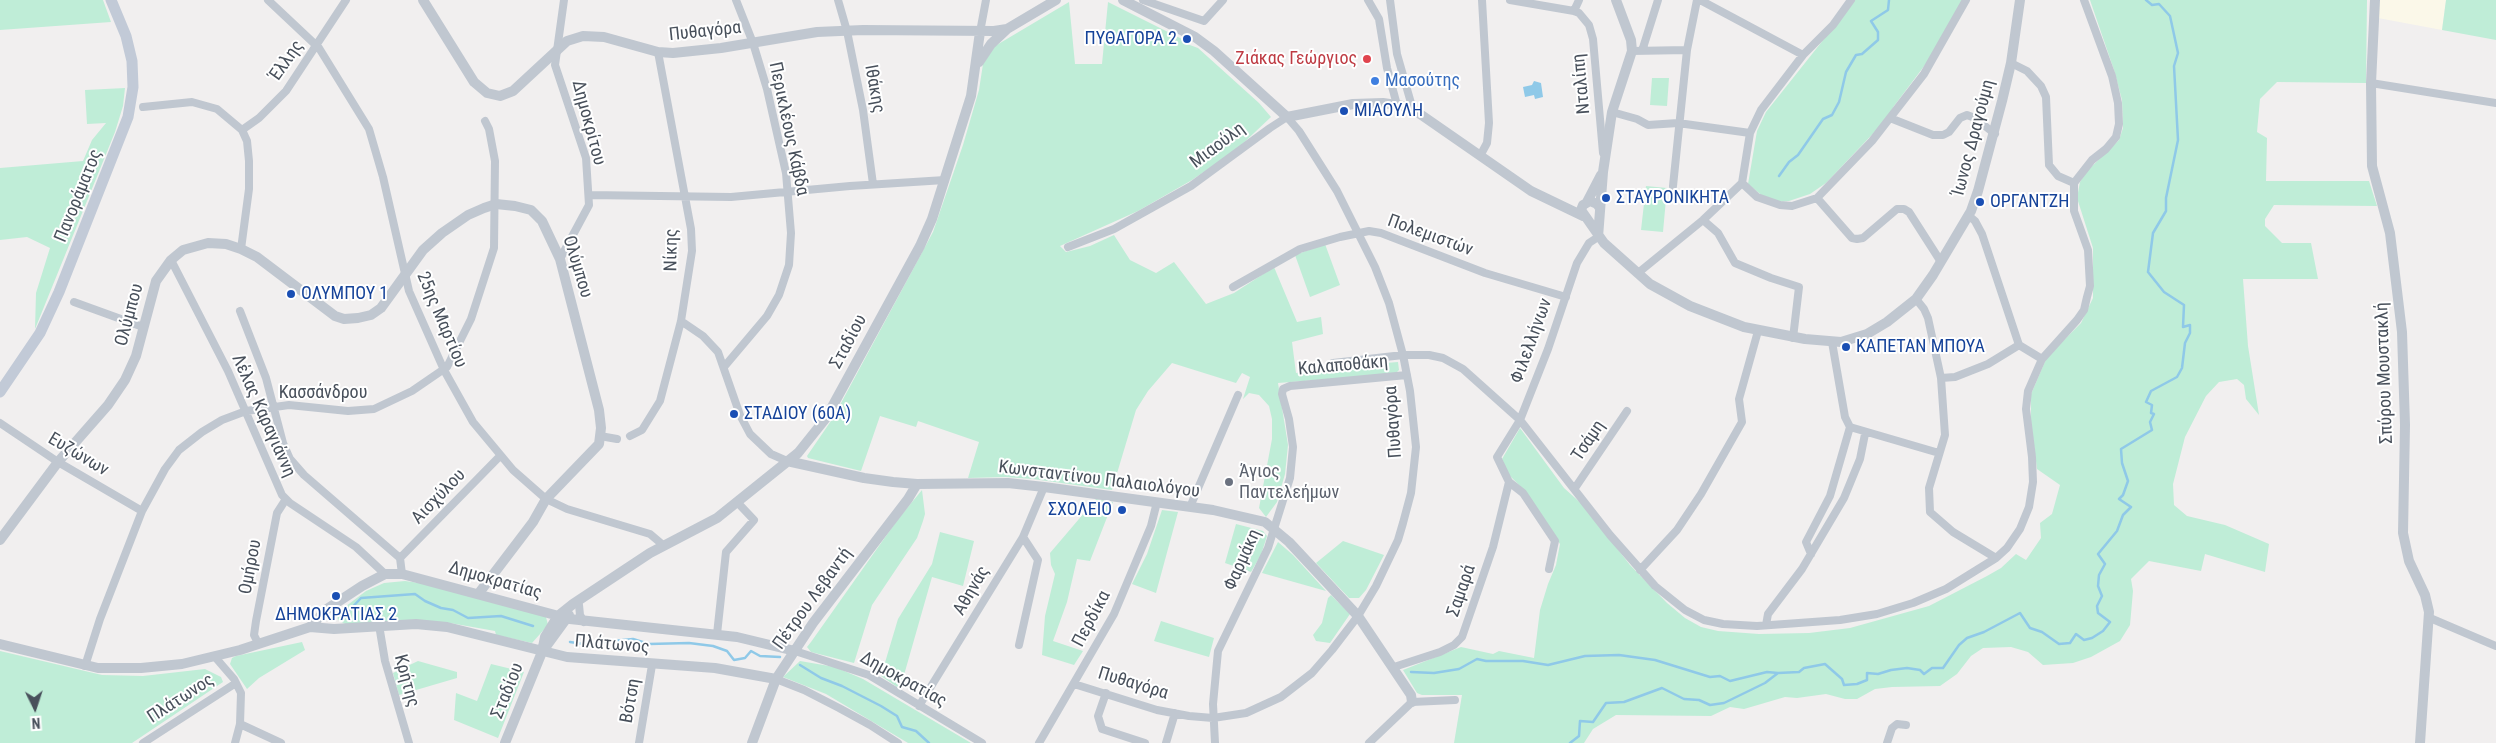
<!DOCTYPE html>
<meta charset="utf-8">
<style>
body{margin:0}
#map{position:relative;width:2496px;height:743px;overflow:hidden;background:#f1efef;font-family:"Roboto Condensed",sans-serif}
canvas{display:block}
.north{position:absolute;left:10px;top:683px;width:50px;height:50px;-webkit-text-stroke:4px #fff;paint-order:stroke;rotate:176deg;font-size:14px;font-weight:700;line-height:20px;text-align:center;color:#48505b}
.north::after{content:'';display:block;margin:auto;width:18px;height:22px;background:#48505b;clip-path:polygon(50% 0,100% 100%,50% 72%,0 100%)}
</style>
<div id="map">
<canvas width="2496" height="743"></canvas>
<div class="north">N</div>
</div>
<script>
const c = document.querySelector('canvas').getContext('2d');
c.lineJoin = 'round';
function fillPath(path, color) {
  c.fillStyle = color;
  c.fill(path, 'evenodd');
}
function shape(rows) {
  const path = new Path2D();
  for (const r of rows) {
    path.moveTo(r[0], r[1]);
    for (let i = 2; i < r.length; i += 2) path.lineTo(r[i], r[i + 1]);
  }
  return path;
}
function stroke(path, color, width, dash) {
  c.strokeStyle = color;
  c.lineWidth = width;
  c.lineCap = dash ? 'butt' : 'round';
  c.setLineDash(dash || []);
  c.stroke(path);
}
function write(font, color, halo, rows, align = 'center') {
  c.font = font + ' "Roboto Condensed",sans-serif';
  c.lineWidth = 4;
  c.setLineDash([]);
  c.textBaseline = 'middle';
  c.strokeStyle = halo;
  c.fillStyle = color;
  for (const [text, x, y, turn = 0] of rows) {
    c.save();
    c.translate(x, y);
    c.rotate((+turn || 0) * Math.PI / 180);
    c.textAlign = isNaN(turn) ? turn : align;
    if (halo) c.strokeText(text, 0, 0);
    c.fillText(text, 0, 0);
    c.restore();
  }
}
fillPath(shape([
 [2379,0,2446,0,2442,30,2378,18]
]), '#fbf8e9');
fillPath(shape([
 [0,0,103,0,111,22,0,30],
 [1855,0,1965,0,1934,53,1894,106,1885,121,1826,183,1810,194,1789,201,1776,202,1765,198,1748,184,1757,131,1766,112],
 [2090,0,2367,0,2366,83,2277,82,2260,99,2257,132,2267,138,2266,181,2369,181,2377,206,2274,205,2265,219,2265,226,2282,243,2311,243,2318,279,2243,279,2248,346,2259,415,2246,399,2244,385,2237,379,2219,382,2206,396,2185,437,2173,484,2174,505,2187,516,2225,525,2269,544,2265,572,2205,554,2201,571,2149,561,2131,579,2133,591,2130,625,2120,641,2091,657,2073,663,2043,665,2028,652,2011,647,1983,648,1971,656,1957,674,1940,686,1892,687,1875,689,1857,699,1845,699,1826,694,1797,698,1785,697,1744,709,1730,707,1711,716,1616,715,1593,729,1584,743,1454,743,1462,695,1422,695,1417,693,1403,670,1461,647,1493,654,1499,651,1534,658,1540,610,1548,584,1556,565,1560,544,1527,493,1509,475,1502,459,1520,428,1564,488,1584,506,1630,565,1667,603,1685,618,1701,627,1718,631,1759,634,1809,633,1850,628,1929,606,1987,576,2001,568,2016,554,2026,560,2041,538,2040,523,2052,514,2060,485,2037,469,2031,422,2031,394,2047,357,2081,323,2093,298,2093,248,2077,198,2080,182,2088,170,2119,140,2123,128,2122,100,2114,70],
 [2446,0,2496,0,2496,40,2442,30],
 [1069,2,1075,64,1102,64,1108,2,1184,40,1187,44,1198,48,1259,103,1271,117,1236,150,1192,180,1138,211,1060,246,1066,252,1090,246,1114,235,1130,260,1156,273,1174,262,1206,304,1234,293,1274,267,1297,322,1321,317,1323,334,1292,342,1296,373,1324,368,1398,362,1399,370,1395,374,1278,383,1288,445,1285,474,1277,502,1266,517,1259,508,1272,439,1272,419,1269,406,1259,395,1249,393,1243,399,1250,377,1242,373,1236,383,1172,363,1148,391,1136,410,1112,490,1033,479,1006,477,968,478,979,442,918,421,916,427,880,416,861,471,808,458,807,456,833,418,933,232,963,145,979,90,983,64,995,46],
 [1652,78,1669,78,1667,106,1650,105],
 [125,88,123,106,115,132,35,329,36,293,50,248,27,237,0,240,0,168,83,161,92,140,106,123,87,124,85,90],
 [1646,186,1667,188,1663,232,1641,230],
 [1325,244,1340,285,1310,297,1295,255],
 [922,490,925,514,923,521,917,538,872,605,854,663,811,652,807,647,811,642,898,519],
 [1096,499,1113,502,1090,561,1077,559,1067,602,1053,641,1083,651,1074,665,1042,655,1045,616,1055,574,1051,565,1050,553],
 [1162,510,1178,512,1156,593,1132,584,1147,554],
 [1236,524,1263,531,1267,536,1261,555,1251,572,1225,563],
 [940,532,974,541,963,586,932,577,900,689,881,676,898,619,932,564],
 [1343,541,1384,555,1366,590,1359,598,1349,598,1316,563],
 [1278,542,1293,555,1326,591,1262,573],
 [405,581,427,584,546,617,548,625,532,643,496,635,495,631,450,623,380,621,347,625,338,620,337,613,366,591,384,583],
 [1331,595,1350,614,1330,643,1316,641,1313,635,1322,623,1328,598],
 [1161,621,1214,638,1209,657,1154,641],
 [302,642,305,650,259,678,247,689,230,664,232,658,236,656],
 [0,651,102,675,143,676,205,669,221,677,223,682,132,743,0,743],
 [418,661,457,672,457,678,399,695,393,673],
 [800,661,835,667,863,679,971,743,908,743,826,694,783,677],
 [491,664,524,672,498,738,454,720,456,693,477,701]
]), '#bfedd7');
fillPath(shape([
 [1534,81,1541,83,1543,97,1535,99,1534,95,1525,97,1523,87,1532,85]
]), '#8fc9e8');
stroke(shape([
 [1779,176,1789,162,1798,155,1823,119,1832,115,1839,102,1846,72,1856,55,1862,54,1878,40,1878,32,1871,21,1888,10,1889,0],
 [345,615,361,598,415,594,425,601,441,608,453,610,468,618,501,616,533,626],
 [570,642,583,644,633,639,649,644,689,643,713,646,727,651,734,660,745,658,751,651,760,656,780,657],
 [800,665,821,678,842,686,881,706,897,716,902,727,916,731,929,743],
 [1411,672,1434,673,1459,669,1477,659,1486,661,1523,661,1548,665,1585,656,1619,655,1655,660,1710,677,1720,676,1730,681,1767,672,1778,673],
 [1570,743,1579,736,1580,721,1593,722,1606,703,1624,702,1662,688,1684,699,1699,700,1710,705,1724,703,1765,683,1778,673,1799,672,1804,668,1825,664,1842,679,1844,685,1857,684,1867,680,1867,673,1878,674,1891,670,1907,668,1920,670,1924,674,1932,668,1943,668,1959,645,1967,638,1984,632,2020,613,2030,628,2042,632,2059,644,2070,643,2076,634,2084,640,2092,638,2103,631,2110,622,2098,613,2097,606,2102,596,2098,586,2099,575,2105,564,2098,554,2117,531,2123,515,2131,507,2119,499,2123,495,2128,481,2122,463,2121,449,2152,430,2150,422,2154,414,2151,413,2152,405,2146,402,2151,391,2177,377,2182,368,2185,343,2190,333,2190,325,2183,327,2184,305,2164,292,2148,272,2153,233,2166,211,2166,198,2178,140,2174,66,2178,53,2170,16,2159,4,2152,5,2146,0]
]), '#8fc9e8', 2.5);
stroke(shape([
 [268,0,319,48,369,129,383,177,409,291,444,370,473,422,513,470,546,499,567,509,650,534,663,545],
 [838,0,847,31,863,110,873,184],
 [1143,0,1204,21,1223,0],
 [1368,0,1379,19,1387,68,1397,105],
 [1390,0,1397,54,1413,110],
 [1510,0,1574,11,1579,13,1589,25,1593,39,1603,153],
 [1700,0,1803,55],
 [1574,11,1579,0],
 [980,32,986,0],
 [1632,51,1687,50],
 [1642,51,1658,0],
 [2011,63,2027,71,2041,86,2046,97,2049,165,2058,176,2074,183],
 [2371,83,2496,103],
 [143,107,192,102,217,109,242,130,247,141,249,161,249,189,241,249],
 [1612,112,1637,119,1648,125,1678,123,1750,133],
 [1890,118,1933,135,1943,135,1949,132,1960,118,1967,115,1975,118,1995,134],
 [242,130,259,118,286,91,346,0],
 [1480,156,1487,143,1489,123,1482,0],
 [1742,183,1757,197,1780,205,1792,206,1817,198,1872,141,1924,74,1966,0],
 [1673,186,1687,50,1697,0],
 [589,195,731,197,850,186,945,180],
 [1817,198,1852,238,1857,239,1863,238,1897,209,1904,209,1909,212,1941,262],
 [1968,215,1975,221,1982,234,2019,345,2042,359],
 [1703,220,1718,233,1735,263,1771,278,1799,287,1793,338],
 [1068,247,1114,229,1191,186,1270,128,1287,117,1299,131,1337,191,1375,267,1389,303,1403,355,1410,391,1416,447,1411,493,1403,523,1398,540,1376,586,1358,616,1332,650,1312,673,1281,697,1246,713,1213,718,1189,716,1157,710,1074,684],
 [560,259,589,205,586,158,555,65,564,0],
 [171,260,228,371,282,495,290,503,356,547,385,574],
 [1638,273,1703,220,1742,183,1750,133,1761,110,1803,55,1833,25,1851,0],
 [1233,287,1300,249,1340,237,1369,231,1381,233,1485,273,1566,297],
 [1916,299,1924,309,1928,318,1941,378,1945,435,1929,488,1930,512,1953,532,1996,558],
 [74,302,143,327],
 [240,311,266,378,283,443,290,459,304,475,400,558,402,574],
 [681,321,703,336,718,352,740,415,750,434,771,454,787,461],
 [1333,363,1403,355,1429,355,1443,358,1463,369,1520,420,1610,535,1655,586,1685,610,1704,620,1723,624,1757,626,1840,620,1877,614,1913,603,1946,589,1996,558,2007,548,2020,529,2029,507,2033,482,2032,457,2026,409,2028,391,2042,359,2077,320,2084,310,2087,297,2090,286,2088,250,2074,211,2074,183,2092,160,2106,149,2116,137,2119,124,2118,103,2112,76,2084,0],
 [724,367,767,316,779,295,789,265,791,233,786,173,767,89,753,43,736,0],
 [1941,378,1955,377,1988,364,2019,345],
 [0,423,58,462,142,511],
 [1850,427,1939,453],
 [600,436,617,439],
 [630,436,642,430,660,401,681,321,692,251,691,229,658,52],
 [1575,488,1627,411],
 [1190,507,1238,395],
 [1811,554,1806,542,1830,496,1850,427,1845,417,1832,342],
 [400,558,500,456],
 [1549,569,1555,541,1523,493,1509,482,1497,457,1520,420,1548,349,1577,263,1589,243,1598,237],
 [1640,570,1677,530,1701,494,1742,422,1739,399,1758,331],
 [579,605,580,615,584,622],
 [2430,618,2496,646],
 [379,625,385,661,409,743],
 [1766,625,1768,614,1802,569,1844,498,1860,459,1865,434],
 [717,634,726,552,754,520,737,502],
 [258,643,254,635,256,621,277,513,286,499],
 [1019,645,1038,560,1023,537],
 [795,651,869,675,982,743],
 [215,657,234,679,241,693,240,724,235,743],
 [85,666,100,619,142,511,165,469,179,450,202,432,222,420,246,411,289,405,348,411,374,409,412,391,447,367,471,319,494,248,495,161,489,129,485,121],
 [1394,667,1440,652,1454,645,1462,637,1493,547,1509,482],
 [776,679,804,690,839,708,870,725,898,743],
 [1106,693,1098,716,1102,729,1145,743],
 [919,706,1023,537,1044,487],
 [240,724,281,743],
 [143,743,236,683],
 [639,743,652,665],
 [1039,743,1114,614,1151,526,1157,502],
 [1166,743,1175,713],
 [1215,743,1213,704,1218,651,1268,548,1290,478,1293,447,1289,419,1282,394,1283,389,1290,386,1407,375],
 [1369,743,1412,702,1455,700],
 [1887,743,1892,728,1897,724,1906,725]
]), '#c0c7d0', 8);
stroke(shape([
 [423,0,474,82,487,93,500,96,513,91,567,41,583,36,604,37,658,52,673,53,721,48,817,32,863,30,994,31,1007,29,1056,0],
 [1123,0,1195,37,1214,51,1287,117,1353,104,1383,103,1403,106,1420,114,1531,191,1583,216],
 [2375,0,2371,83,2372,166,2390,233,2402,332,2405,425,2403,533,2409,561,2425,595,2429,612,2420,743],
 [979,62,991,44,1007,29],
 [1587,202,1601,175],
 [1600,208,1597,204,1590,201,1583,205,1581,210,1604,243,1650,284,1690,306,1744,327,1805,339,1841,342,1867,334,1887,322,1916,299,1933,275,1971,211,1978,191,2002,101,2011,63,2020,0],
 [1598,237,1603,172,1612,112,1632,51,1631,40,1616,0],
 [787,461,864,478,893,482,917,484,1008,483,1044,487,1213,510,1265,522,1289,542,1358,616,1411,695,1412,702],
 [0,540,58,462,108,405,125,380,136,356,156,281,171,260,183,250,208,243,226,244,241,249,257,257,335,316,344,319,358,318,371,315,381,308,423,250,442,233,468,215,484,208,496,204,515,206,531,210,542,221,560,259,599,410,601,428,599,444,546,499,533,522,479,593],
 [310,627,334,629,416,624,447,627,567,657,715,668,776,679],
 [0,644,98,668,141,668,182,664,240,650,310,627,327,609,362,586,385,574,402,574,570,619,737,637,795,651],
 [542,652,569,615],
 [505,743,542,652,545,637,558,616,573,604,650,553,717,518,798,453,826,418,920,246,932,219,971,96,980,32],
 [752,743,776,679,813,623,908,499,917,484]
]), '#c0c7d0', 10);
stroke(shape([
 [0,392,40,333,59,292,128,117,133,87,132,61,126,36,111,0]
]), '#c2cad7', 11);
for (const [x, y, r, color] of [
 [1187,39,5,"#1a4fb4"],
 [1367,59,5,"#e0444e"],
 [1375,81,5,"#3f7fe0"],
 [1344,111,5,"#1a4fb4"],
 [1606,198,5,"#1a4fb4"],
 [1980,202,5,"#1a4fb4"],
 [291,294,5,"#1a4fb4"],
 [1846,347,5,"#1a4fb4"],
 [734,414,5,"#1a4fb4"],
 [1229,482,5,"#6b7280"],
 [1122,510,5,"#1a4fb4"],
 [336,596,5,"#1a4fb4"]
]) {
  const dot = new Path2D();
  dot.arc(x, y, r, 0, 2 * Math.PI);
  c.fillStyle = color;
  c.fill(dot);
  stroke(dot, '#fff', 2);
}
write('18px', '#48505b', '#fff', [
 ["Πυθαγόρα",705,32,-6],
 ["Έλλης",287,61,-55],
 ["Νταλίπη",1582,84,-95],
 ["Ιθάκης",874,89,80],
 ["Δημοκρίτου",588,123,75],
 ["Περικλέους Κάβδα",788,129,78],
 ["Ίωνος Δραγούμη",1974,138,-75],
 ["Μιαούλη",1218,146,-37],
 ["Πανοράματος",79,196,-68],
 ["Πολεμιστών",1430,236,20],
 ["Νίκης",672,250,-89],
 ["Ολύμπου",577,267,73],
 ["Ολύμπου",130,315,-75],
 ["25ης Μαρτίου",441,320,67],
 ["Φιλελλήνων",1532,341,-70],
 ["Σταδίου",849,342,-62],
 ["Καλαποθάκη",1343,366,-5],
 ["Σπύρου Μουστακλή",2385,373,-92],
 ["Κασσάνδρου",323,393],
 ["Λέλας Καραγιάννη",263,416,66],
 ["Πυθαγόρα",1394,422,-94],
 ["Τσάμη",1589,441,-56],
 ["Ευζώνων",78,455,31],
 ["Κωνσταντίνου Παλαιολόγου",1099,480,7],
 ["Αισχύλου",439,497,-46],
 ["Φαρμάκη",1243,560,-66],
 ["Ομήρου",251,567,-79],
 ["Δημοκρατίας",495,581,16],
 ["Αθηνάς",972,591,-60],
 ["Σαμαρά",1462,591,-71],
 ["Πέτρου Λεβαντή",813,599,-54],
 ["Περδίκα",1092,619,-62],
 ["Πλάτωνος",612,645,5],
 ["Δημοκρατίας",903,680,29],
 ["Κρήτης",406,681,75],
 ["Πυθαγόρα",1133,684,17],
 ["Σταδίου",508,691,-68],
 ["Πλάτωνος",181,699,-33],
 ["Βότση",631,701,-80]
]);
write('18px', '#164399', '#fff', [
 ["ΠΥΘΑΓΟΡΑ 2",1177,39,"right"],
 ["ΜΙΑΟΥΛΗ",1354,111],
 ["ΣΤΑΥΡΟΝΙΚΗΤΑ",1616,198],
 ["ΟΡΓΑΝΤΖΗ",1990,202],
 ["ΟΛΥΜΠΟΥ 1",301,294],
 ["ΚΑΠΕΤΑΝ ΜΠΟΥΑ",1856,347],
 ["ΣΤΑΔΙΟΥ (60A)",744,414],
 ["ΣΧΟΛΕΙΟ",1112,510,"right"],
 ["ΔΗΜΟΚΡΑΤΙΑΣ 2",336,615,"center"]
], 'left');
write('18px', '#be3a42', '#fff', [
 ["Ζιάκας Γεώργιος",1357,59]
], 'right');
write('18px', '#366cbe', '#fff', [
 ["Μασούτης",1385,81]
], 'left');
write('18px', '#5b616d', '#fff', [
 ["Άγιος",1239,472],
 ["Παντελεήμων",1239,493]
], 'left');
</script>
